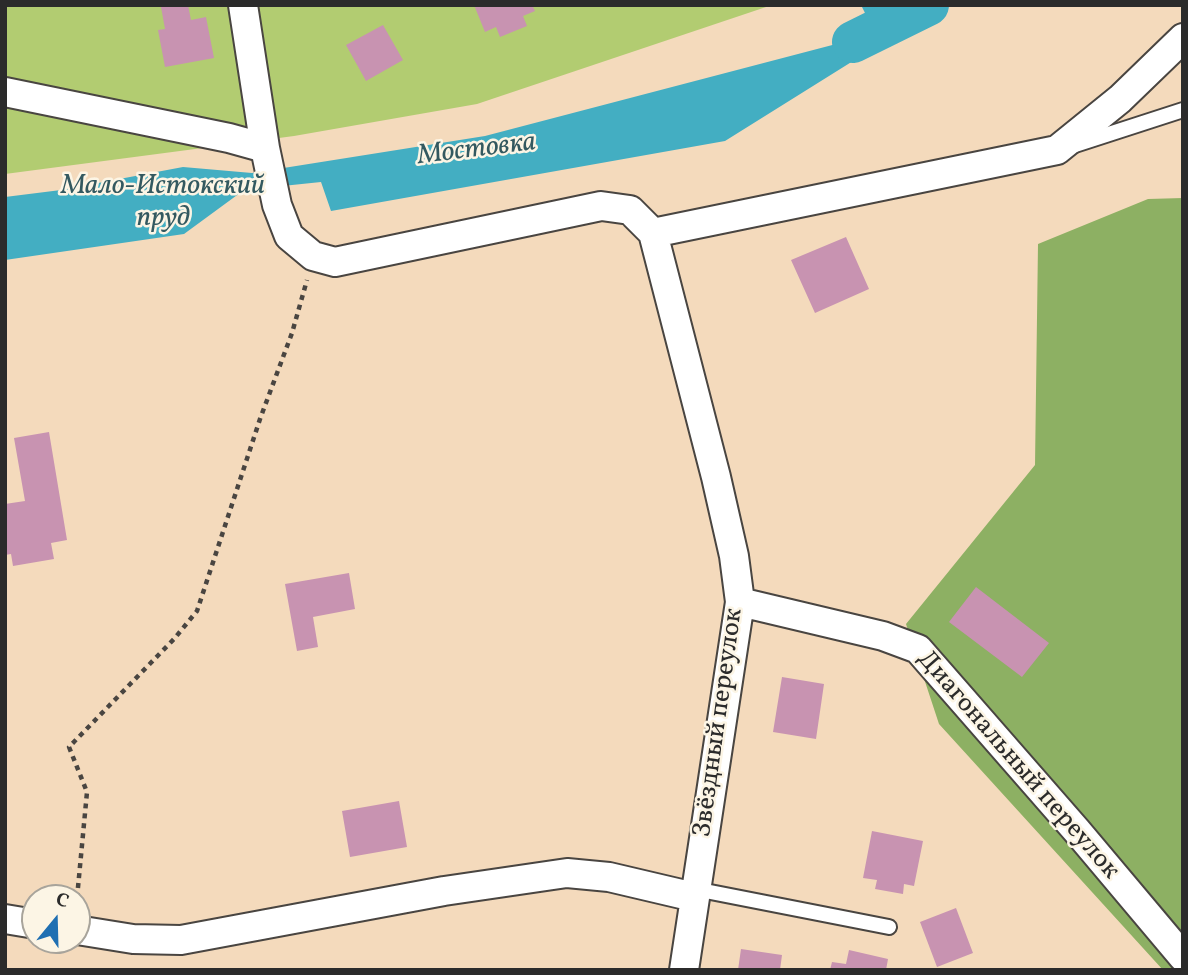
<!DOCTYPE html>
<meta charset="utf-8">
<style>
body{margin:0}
#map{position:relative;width:1188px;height:975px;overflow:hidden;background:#f4dabc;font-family:Vollkorn,serif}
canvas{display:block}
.frame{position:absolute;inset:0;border:7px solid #2b2b2b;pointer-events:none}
.north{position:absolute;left:21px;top:884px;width:70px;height:70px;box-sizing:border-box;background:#fcf5e5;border:2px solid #a8a49b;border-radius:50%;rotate:19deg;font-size:19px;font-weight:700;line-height:28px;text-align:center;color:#2b2b2b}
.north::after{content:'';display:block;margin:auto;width:24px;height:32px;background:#1f6fb2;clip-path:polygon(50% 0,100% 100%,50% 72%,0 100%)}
</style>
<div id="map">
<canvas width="1188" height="975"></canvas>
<div class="frame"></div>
<div class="north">С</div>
</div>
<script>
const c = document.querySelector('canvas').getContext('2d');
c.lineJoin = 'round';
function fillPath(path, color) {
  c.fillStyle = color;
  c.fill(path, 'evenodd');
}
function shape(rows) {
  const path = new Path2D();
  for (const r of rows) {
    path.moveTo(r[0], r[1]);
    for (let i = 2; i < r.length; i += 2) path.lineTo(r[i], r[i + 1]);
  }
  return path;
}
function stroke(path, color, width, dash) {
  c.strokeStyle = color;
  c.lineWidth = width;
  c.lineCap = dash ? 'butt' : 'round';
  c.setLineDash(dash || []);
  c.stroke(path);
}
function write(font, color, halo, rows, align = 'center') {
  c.font = font + ' Vollkorn,serif';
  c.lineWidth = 5;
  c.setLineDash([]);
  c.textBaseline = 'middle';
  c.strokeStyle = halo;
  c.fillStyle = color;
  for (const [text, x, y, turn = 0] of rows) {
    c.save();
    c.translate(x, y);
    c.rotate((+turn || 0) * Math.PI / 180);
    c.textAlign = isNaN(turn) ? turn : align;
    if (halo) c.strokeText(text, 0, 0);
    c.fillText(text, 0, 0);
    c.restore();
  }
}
fillPath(shape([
 [5,5,772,5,477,104,294,136,5,174]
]), '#b2cc71');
fillPath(shape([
 [1183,198,1183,970,1163,970,939,724,906,624,1035,465,1038,244,1148,199]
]), '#8db063');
fillPath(shape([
 [861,5,884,5,886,10,906,16,891,46,853,61,725,141,331,211,321,182,244,190,184,234,5,260,5,197,61,190,183,167,252,173,485,136,840,43,870,23]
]), '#43aec2');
stroke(shape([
 [853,42,928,5]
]), '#43aec2', 42);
fillPath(shape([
 [173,5,188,5,191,20,206,17,214,58,165,67,158,30,165,29,161,7],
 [474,5,532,5,535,11,523,16,527,26,500,37,496,27,485,32],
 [383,25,403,60,366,81,346,45],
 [846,237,869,289,815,313,791,260],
 [49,432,67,540,51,543,54,559,13,566,11,554,5,555,5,504,25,501,14,438],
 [349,573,355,609,313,617,318,647,297,651,285,584],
 [976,587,1049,643,1022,677,949,622],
 [782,677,824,684,816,739,773,732],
 [399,801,407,847,350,857,342,811],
 [872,831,923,841,914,886,904,884,903,894,875,889,877,880,863,878],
 [956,908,973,953,937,967,920,922],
 [741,949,782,955,780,970,738,970],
 [849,950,888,959,886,970,830,970,832,962,846,964]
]), '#c893b1');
const lane = shape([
 [1075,145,1183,110],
 [695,889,889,927]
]);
const street = shape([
 [243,5,265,148,277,205,289,236,313,256,335,262,601,206,630,210,653,233],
 [5,92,229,138,265,148],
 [653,233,716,477,734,556,740,602,684,970],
 [653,233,1057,150,1120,99,1183,38],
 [740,602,883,636,918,649,1077,831,1183,957],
 [5,919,35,924],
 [77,930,133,939,181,940,444,891,567,873,609,877,694,897]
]);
stroke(lane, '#494541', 18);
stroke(street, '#494541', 32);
stroke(shape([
 [77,898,87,792,69,747,174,639,197,611,260,419,292,333,307,280]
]), '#494541', 4.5, [5, 5]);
stroke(lane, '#fff', 14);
stroke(street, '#fff', 28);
write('26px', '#2b2b2b', '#fcf5e5', [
 ["Звёздный переулок",720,723,-82],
 ["Диагональный переулок",1017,766,49]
]);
write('italic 28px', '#335960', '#fcf5e5', [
 ["Мостовка",477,151,-7],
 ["Мало-Истокский",163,188],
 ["пруд",163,220]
]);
</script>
